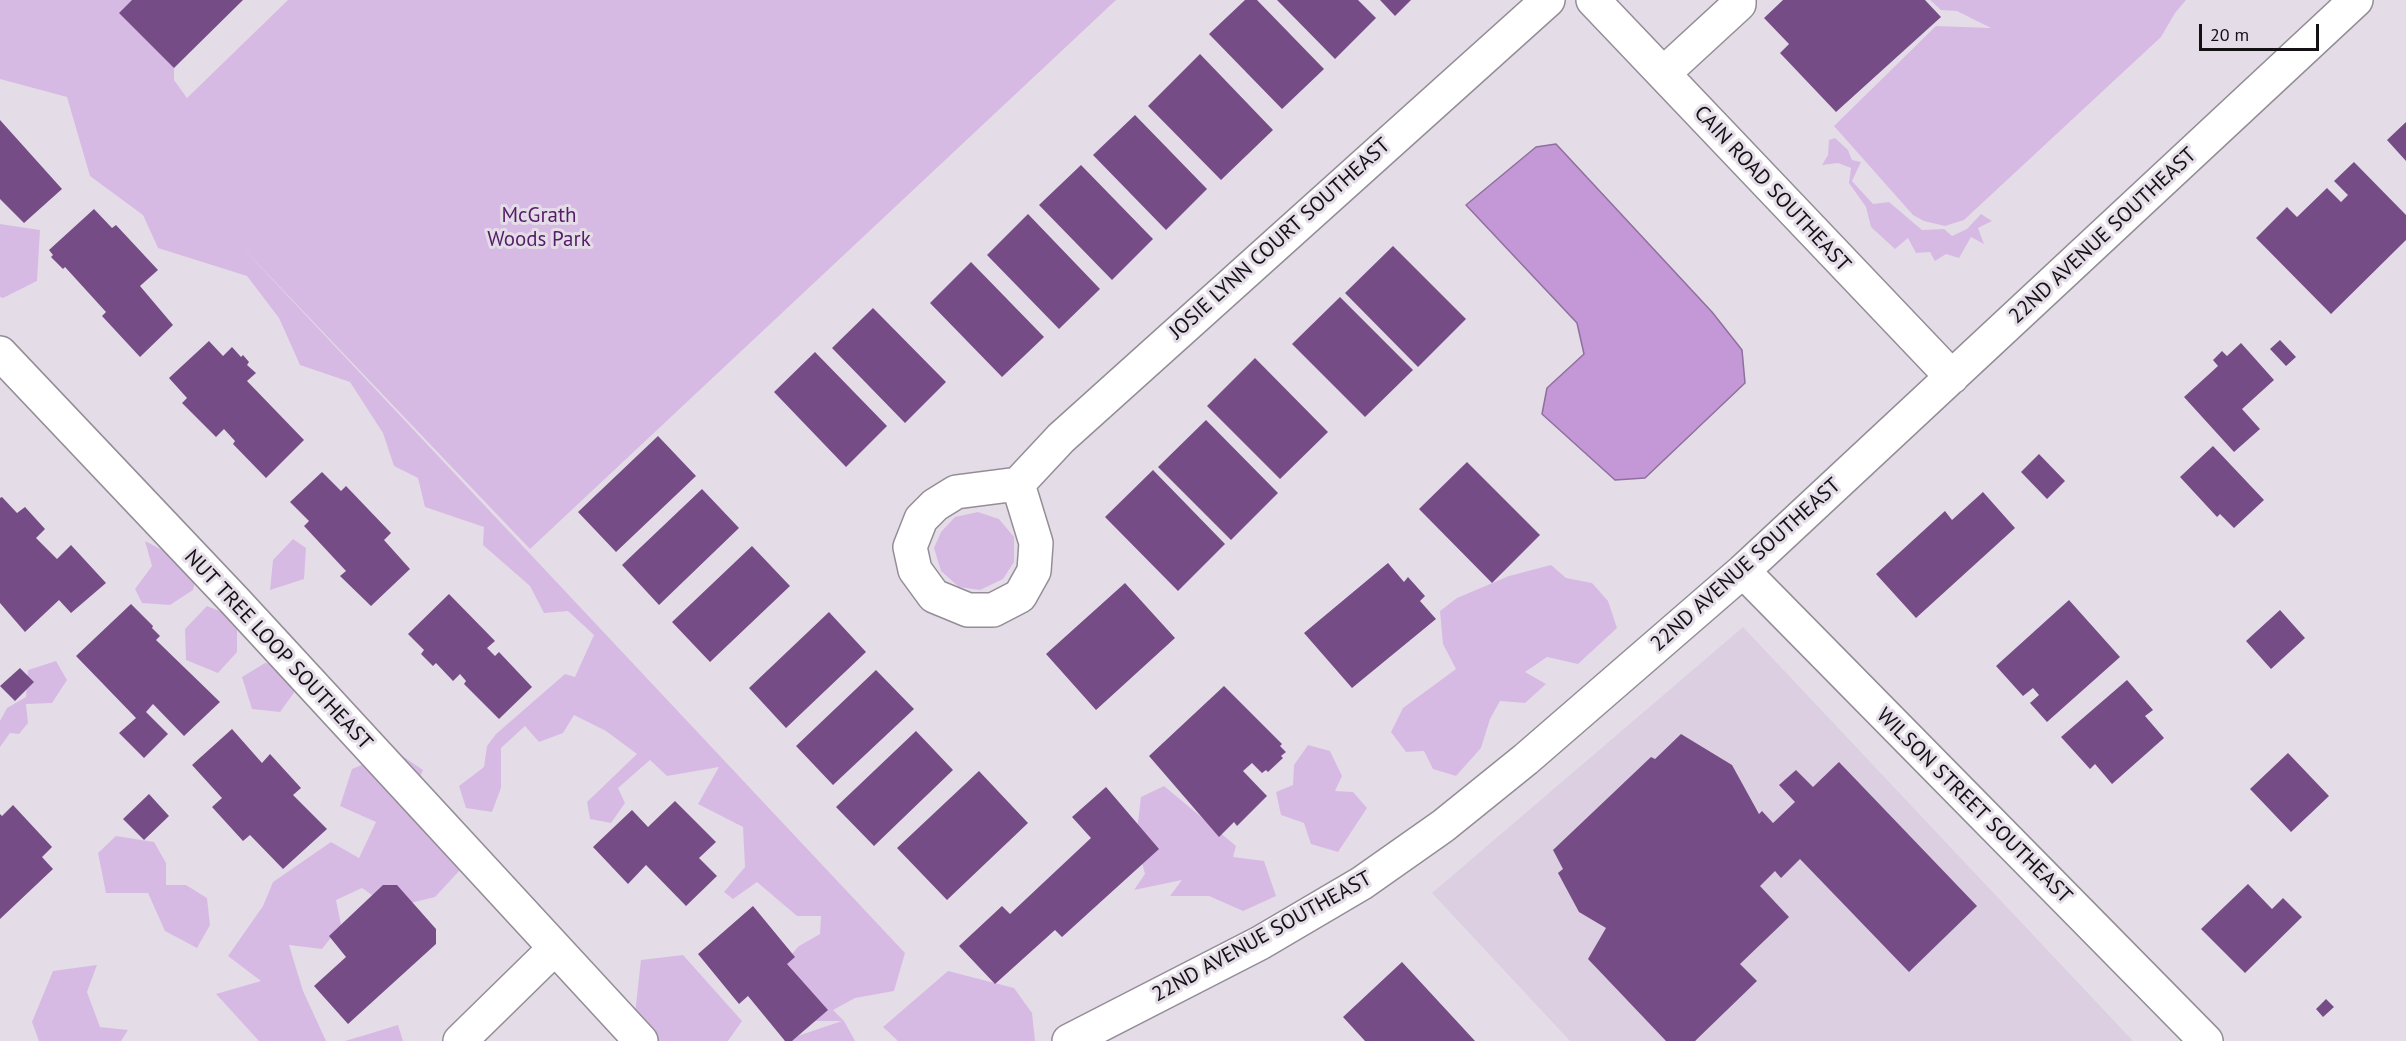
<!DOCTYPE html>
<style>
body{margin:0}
#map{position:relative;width:2406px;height:1041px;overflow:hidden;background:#e4dde8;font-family:"PT Sans",sans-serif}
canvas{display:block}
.scale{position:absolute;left:2199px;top:24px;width:120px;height:27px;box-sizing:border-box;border:3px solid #141115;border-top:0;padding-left:8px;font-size:18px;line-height:21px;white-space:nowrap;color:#141115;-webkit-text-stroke:4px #e4dde8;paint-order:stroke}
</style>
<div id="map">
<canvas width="2406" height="1041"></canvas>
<div class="scale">20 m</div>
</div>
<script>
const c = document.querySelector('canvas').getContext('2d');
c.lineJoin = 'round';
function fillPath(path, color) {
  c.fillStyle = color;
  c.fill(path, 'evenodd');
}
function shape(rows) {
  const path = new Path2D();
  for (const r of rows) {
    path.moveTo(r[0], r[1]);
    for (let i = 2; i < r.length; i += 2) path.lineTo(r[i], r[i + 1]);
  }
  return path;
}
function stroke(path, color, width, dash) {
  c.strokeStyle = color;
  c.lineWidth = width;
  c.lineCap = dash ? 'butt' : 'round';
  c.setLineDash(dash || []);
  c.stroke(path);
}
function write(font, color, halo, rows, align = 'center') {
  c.font = font + ' "PT Sans",sans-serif';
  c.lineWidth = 6;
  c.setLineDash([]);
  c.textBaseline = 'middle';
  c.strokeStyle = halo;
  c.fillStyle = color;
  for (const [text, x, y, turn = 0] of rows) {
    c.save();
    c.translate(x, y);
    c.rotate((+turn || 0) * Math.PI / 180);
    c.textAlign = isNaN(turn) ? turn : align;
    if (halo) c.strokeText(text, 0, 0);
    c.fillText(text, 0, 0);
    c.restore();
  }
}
fillPath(shape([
 [1743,627,2133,1041,1570,1041,1432,893]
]), '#dbcfe1');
fillPath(shape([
 [0,0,135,0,174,60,174,80,187,98,288,0,1116,0,530,549,239,244,905,953,894,991,855,998,833,1010,844,1021,855,1041,783,1041,842,1021,804,1021,781,981,789,957,799,946,820,934,821,916,797,916,757,882,733,899,724,892,745,867,743,827,698,804,719,767,667,776,650,760,618,788,625,803,611,823,590,819,587,802,637,754,606,731,574,715,563,733,539,742,525,726,501,748,501,788,492,812,466,808,459,786,484,767,487,746,496,734,565,674,575,677,594,635,568,611,544,613,530,586,483,545,484,527,425,507,418,478,394,466,383,433,350,382,300,365,279,318,247,276,158,248,143,215,90,176,67,97,0,79],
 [1930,0,2186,0,2175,13,2161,37,1964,220,1945,226,1924,221,1913,215,1834,126,1936,26,1991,28,1957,11,1941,10],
 [1835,138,1848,150,1852,160,1861,162,1852,181,1873,204,1889,202,1922,230,1944,229,1952,236,1967,229,1981,214,1992,221,1978,228,1984,244,1971,237,1959,258,1946,254,1935,261,1930,252,1916,253,1908,238,1895,249,1871,227,1866,207,1849,183,1851,168,1838,163,1822,165,1828,155,1829,140],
 [0,224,40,230,37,281,3,298,0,297],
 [978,512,999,519,1014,537,1014,562,1003,579,980,590,959,587,941,571,934,548,941,532,955,517],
 [293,539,306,548,304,579,270,590,273,560],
 [145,541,170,554,197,574,193,590,170,605,142,603,135,589,152,566],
 [1551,565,1566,578,1592,583,1608,601,1617,628,1578,664,1547,657,1525,672,1546,684,1525,703,1500,701,1490,719,1481,748,1456,776,1433,769,1424,751,1406,752,1391,732,1403,708,1456,669,1443,644,1440,611,1457,598,1509,576],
 [207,606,237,618,237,652,218,673,186,660,185,629],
 [56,661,67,680,52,703,26,704,28,723,19,734,10,733,0,747,0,721,7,708,26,697,28,670],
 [265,663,288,666,296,690,280,712,252,709,242,677],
 [1308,745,1330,751,1342,776,1335,791,1353,792,1367,808,1338,852,1311,844,1304,823,1281,815,1276,792,1293,785,1294,765],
 [395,751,423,770,407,804,450,807,461,869,435,897,390,908,362,888,336,900,341,925,322,949,289,945,303,991,326,1041,259,1041,216,994,261,981,228,956,263,906,273,882,331,842,359,858,376,822,340,806,352,769],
 [1164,786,1236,846,1233,857,1264,861,1276,896,1243,911,1209,896,1170,896,1182,880,1134,890,1145,874,1136,839,1141,797],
 [116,836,154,842,166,863,166,885,186,885,207,898,210,925,197,948,165,931,148,893,106,893,98,853],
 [683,955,742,1021,728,1041,642,1041,635,1014,641,960],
 [97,965,87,992,100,1027,128,1030,121,1041,39,1041,32,1022,53,971],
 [948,971,1014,988,1032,1013,1035,1041,898,1041,883,1027],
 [398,1025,403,1041,345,1041,372,1033]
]), '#d7bae3');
const water = shape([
 [1556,144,1712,312,1742,350,1745,383,1645,478,1615,480,1542,414,1547,388,1584,354,1577,323,1466,205,1536,147,1556,144]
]);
fillPath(water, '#c497d7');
stroke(water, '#8f6f9d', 1.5);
fillPath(shape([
 [132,0,243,0,174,68,119,13],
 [1245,0,1257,0,1324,69,1282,109,1209,34],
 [1277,0,1358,0,1376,18,1335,59],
 [1380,0,1411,0,1395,16],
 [1783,0,1925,0,1941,17,1836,112,1780,53,1789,44,1764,18],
 [1200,54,1273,130,1221,180,1148,106],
 [1135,115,1207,189,1166,230,1093,155],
 [0,120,62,189,24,223,0,199],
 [2406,122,2406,161,2387,140],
 [2354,162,2406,215,2406,240,2331,314,2256,238,2287,207,2297,217,2327,188,2341,202,2348,195,2334,181],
 [1081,165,1153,239,1112,280,1039,205],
 [94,209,112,228,116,225,158,270,140,286,173,325,140,357,102,316,106,312,65,267,63,269,51,257,53,255,49,250],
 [1028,214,1100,289,1059,329,987,255],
 [1393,246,1466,319,1418,367,1345,293],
 [971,262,1044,337,1002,377,930,303],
 [1340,297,1413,370,1365,417,1292,344],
 [873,308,946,382,905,423,832,348],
 [2280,340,2296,357,2286,366,2270,349],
 [209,341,223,356,232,347,241,357,243,355,249,362,247,365,256,373,247,381,304,440,266,478,233,444,235,441,224,429,216,437,182,403,187,398,169,378],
 [2241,343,2274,380,2242,409,2260,429,2234,452,2184,397,2218,366,2213,360,2222,351,2227,356],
 [815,352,887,426,846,467,774,392],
 [1255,358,1328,432,1280,479,1207,406],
 [1206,420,1278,493,1231,540,1158,467],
 [658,436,696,476,616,552,578,512],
 [2213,446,2264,500,2234,528,2220,514,2217,517,2180,477],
 [2039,454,2065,481,2047,499,2021,472],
 [1467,462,1540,535,1492,583,1419,509],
 [1153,470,1225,544,1178,591,1105,517],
 [322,472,341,491,346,486,391,533,384,540,410,569,371,606,340,576,346,571,304,526,309,521,290,502],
 [702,489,739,528,659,605,622,565],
 [1983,492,2015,528,1916,618,1876,574,1945,511,1952,520],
 [2,497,17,513,25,507,45,529,36,538,57,559,71,545,106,583,71,613,59,600,25,632,0,603,0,498],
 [752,546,790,586,710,662,672,622],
 [1388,563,1404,582,1408,577,1425,596,1420,601,1436,619,1352,688,1304,633],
 [1125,583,1175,638,1096,710,1046,654],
 [449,594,495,641,487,648,495,656,499,652,532,687,499,719,464,684,466,681,460,674,453,681,436,663,433,666,421,654,424,650,408,634],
 [2069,600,2120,657,2047,722,2030,703,2039,695,2033,688,2023,696,1996,666],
 [131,604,153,626,152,628,160,636,156,640,220,702,184,736,153,704,146,712,168,734,144,758,119,733,136,718,76,656],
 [2280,610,2305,638,2271,669,2246,641],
 [829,612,866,652,786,728,749,688],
 [20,668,34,682,15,701,0,686],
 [876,670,914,709,833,785,796,746],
 [2127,680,2153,710,2145,716,2164,738,2112,784,2095,764,2090,769,2061,737],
 [1224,686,1282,744,1280,746,1286,752,1281,756,1283,758,1268,772,1266,770,1262,773,1252,763,1243,771,1267,796,1237,826,1234,822,1219,837,1149,756],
 [232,729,262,763,270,754,301,788,293,795,327,829,283,869,250,835,243,841,212,807,222,798,192,765],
 [916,731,953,770,874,846,836,807],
 [1681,734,1732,765,1759,814,1762,811,1773,823,1795,802,1779,785,1796,770,1813,787,1839,762,1977,906,1909,972,1800,859,1781,878,1775,871,1760,886,1789,917,1740,964,1757,981,1695,1041,1666,1041,1588,959,1606,928,1579,912,1558,873,1563,869,1553,850,1651,757,1655,759],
 [2288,753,2329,796,2291,832,2250,789],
 [979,771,1028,823,947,900,897,848],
 [1106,787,1159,849,1062,937,1055,930,995,984,959,946,1002,906,1010,914,1091,838,1072,817],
 [149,794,169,816,144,840,123,819],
 [675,801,716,842,699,858,717,876,686,906,646,865,628,884,593,847,632,810,648,827],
 [13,805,52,847,42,857,53,869,0,919,0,814,2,816],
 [2248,884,2272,909,2283,898,2302,917,2245,973,2201,929],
 [383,885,397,885,436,929,436,944,348,1024,314,986,346,957,329,936],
 [753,906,795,957,787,964,828,1010,792,1041,785,1041,748,996,739,1004,698,954],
 [1402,962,1475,1041,1365,1041,1343,1017],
 [2326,999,2334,1007,2323,1017,2316,1009]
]), '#764c87');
const minor = shape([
 [1593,0,1952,377],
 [1664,73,1739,4,1739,0],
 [0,353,235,601,641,1041],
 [1018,484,1036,543,1034,571,1020,596,993,610,968,610,934,596,915,570,910,547,921,519,935,505,956,492,1018,484,1061,438,1548,0],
 [1743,571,2206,1041],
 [460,1041,554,949],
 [1069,1041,1260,943,1362,883,1443,826,1526,759,1743,571,2356,0]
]);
stroke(minor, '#948d97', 36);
stroke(minor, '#fff', 33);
write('21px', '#141115', '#e4dde8', [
 ["CAIN ROAD SOUTHEAST",1772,189,47],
 ["22ND AVENUE SOUTHEAST",2103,236,-43],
 ["JOSIE LYNN COURT SOUTHEAST",1280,239,-42],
 ["22ND AVENUE SOUTHEAST",1746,565,-42],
 ["NUT TREE LOOP SOUTHEAST",278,650,47],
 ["WILSON STREET SOUTHEAST",1974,806,45],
 ["22ND AVENUE SOUTHEAST",1262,937,-29]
]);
write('21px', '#551d68', '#e4dde8', [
 ["McGrath",539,216],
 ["Woods Park",539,240]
]);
</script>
